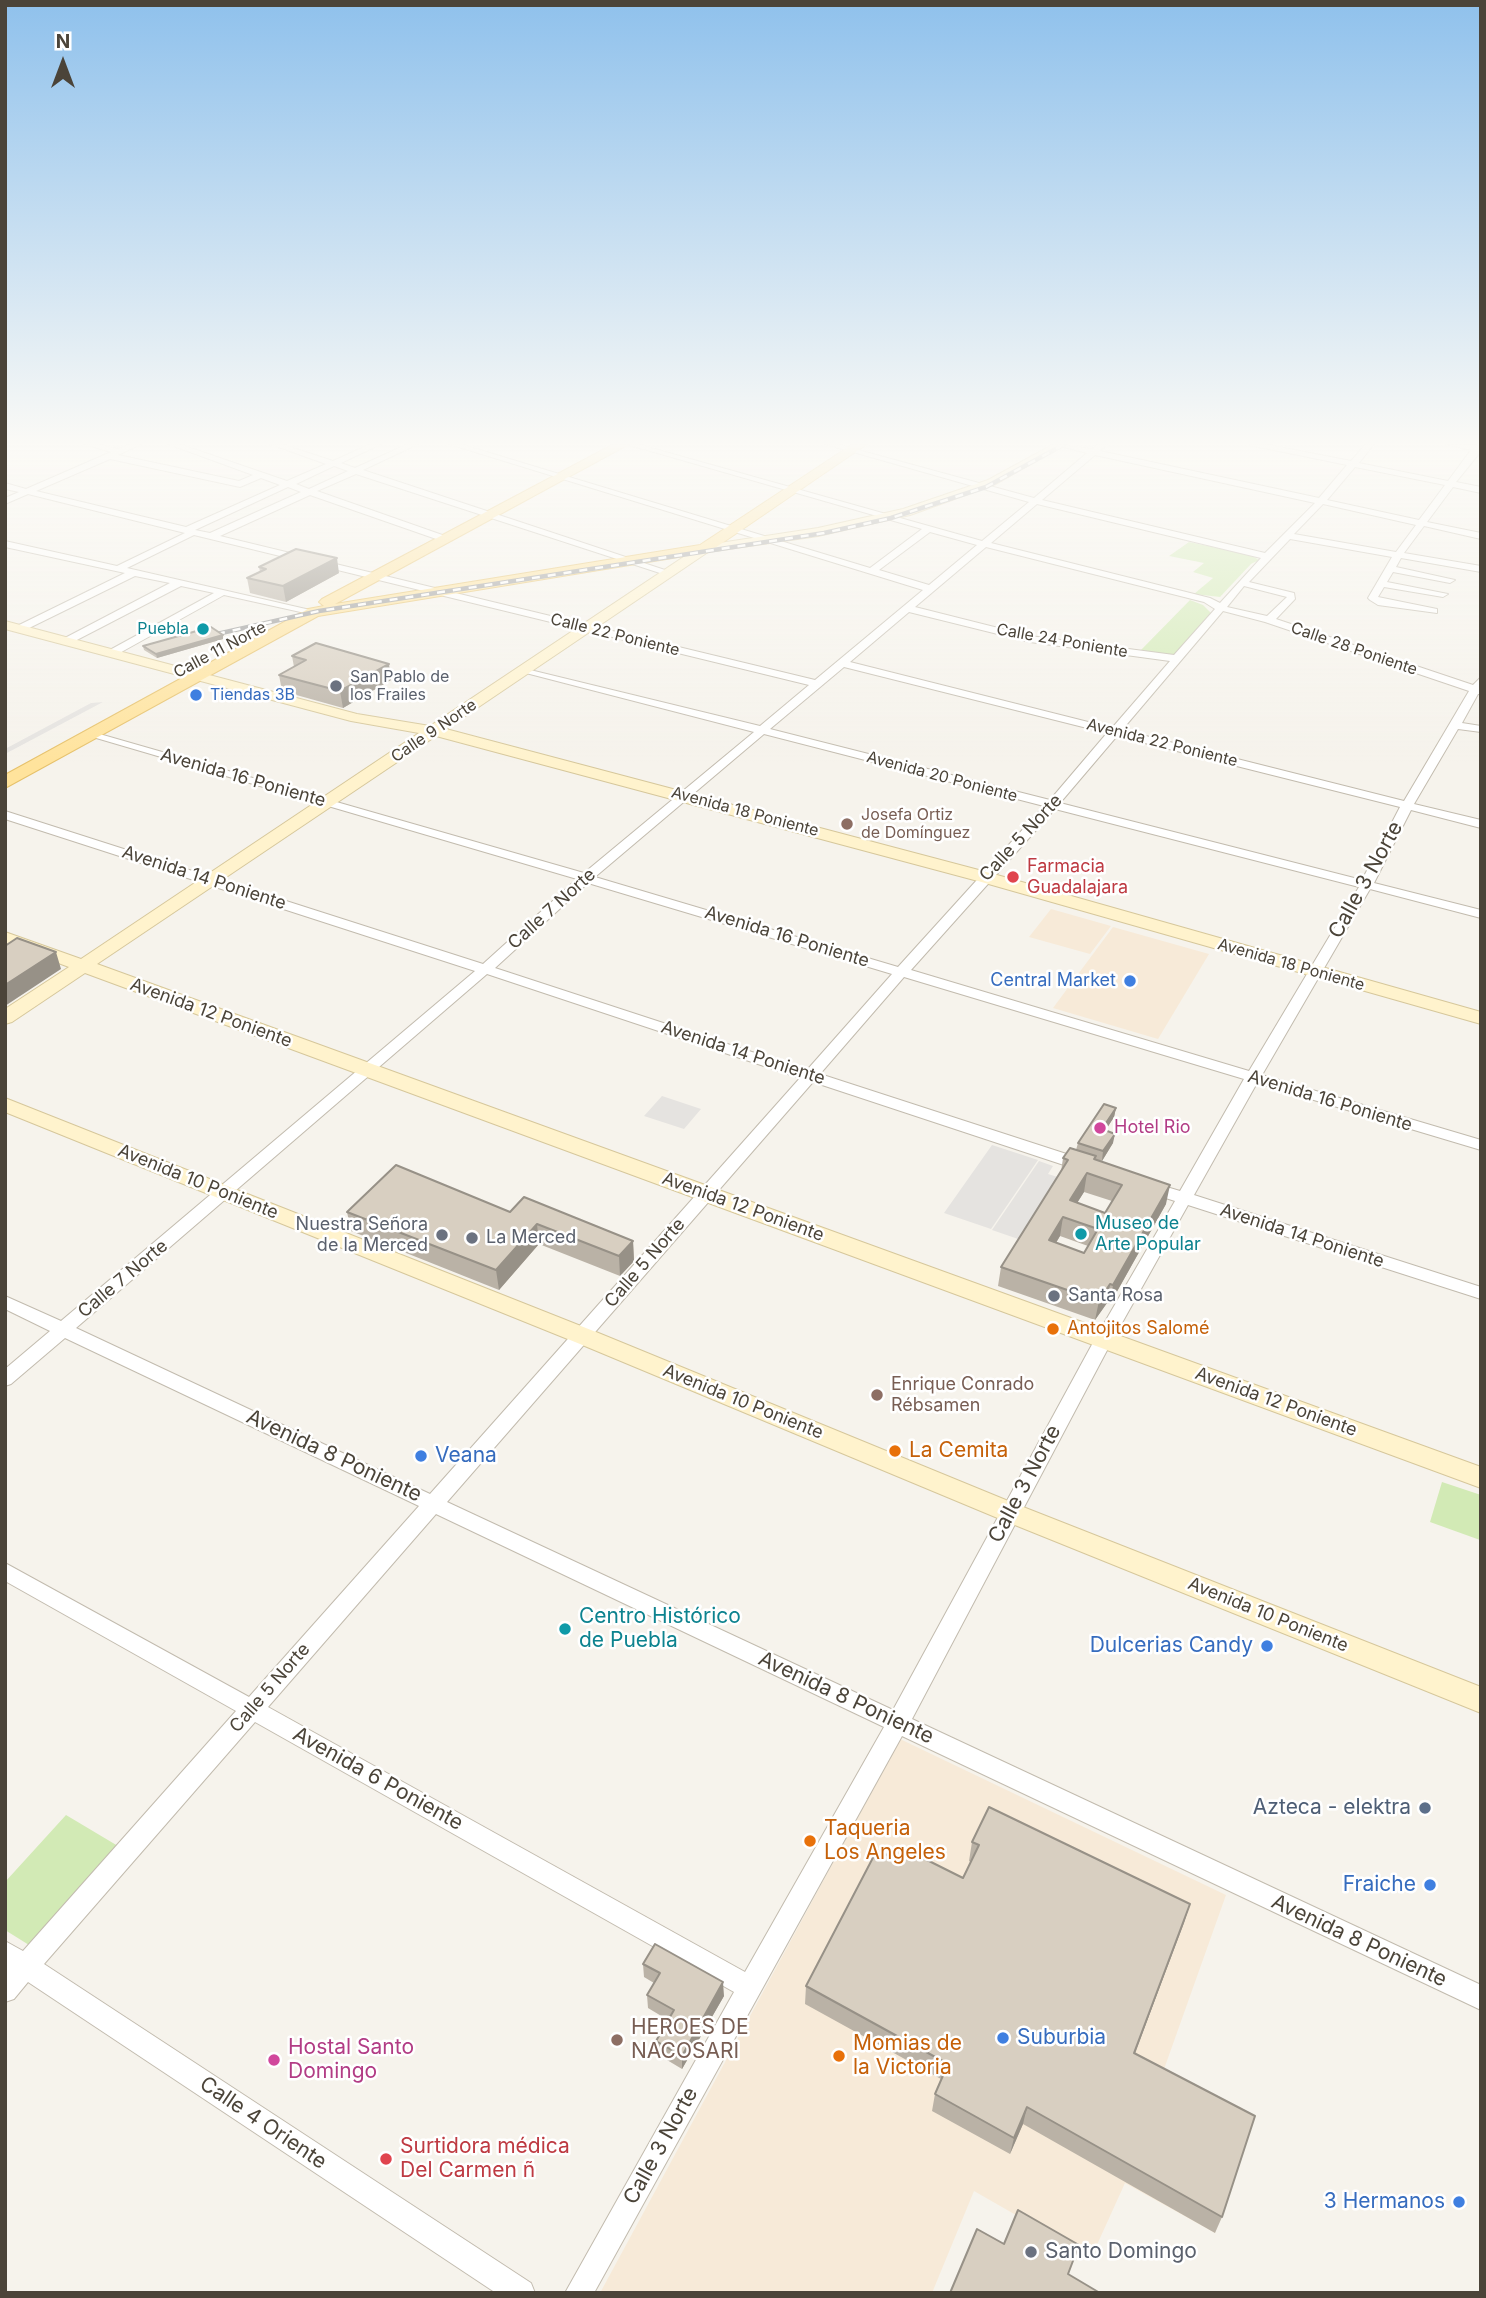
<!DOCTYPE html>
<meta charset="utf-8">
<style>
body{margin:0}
#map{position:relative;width:1486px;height:2298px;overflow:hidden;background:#f6f3ec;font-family:Inter,sans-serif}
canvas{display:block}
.frame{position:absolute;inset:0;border:7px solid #4b4439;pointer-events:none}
.north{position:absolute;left:28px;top:28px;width:70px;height:70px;-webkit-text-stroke:5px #fff;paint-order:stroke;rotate:0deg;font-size:19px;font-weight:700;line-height:28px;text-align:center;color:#4b4439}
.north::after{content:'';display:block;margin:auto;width:24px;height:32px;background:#4b4439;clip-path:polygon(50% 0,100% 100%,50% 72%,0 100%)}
</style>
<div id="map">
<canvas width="1486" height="2298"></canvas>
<div class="frame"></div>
<div class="north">N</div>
</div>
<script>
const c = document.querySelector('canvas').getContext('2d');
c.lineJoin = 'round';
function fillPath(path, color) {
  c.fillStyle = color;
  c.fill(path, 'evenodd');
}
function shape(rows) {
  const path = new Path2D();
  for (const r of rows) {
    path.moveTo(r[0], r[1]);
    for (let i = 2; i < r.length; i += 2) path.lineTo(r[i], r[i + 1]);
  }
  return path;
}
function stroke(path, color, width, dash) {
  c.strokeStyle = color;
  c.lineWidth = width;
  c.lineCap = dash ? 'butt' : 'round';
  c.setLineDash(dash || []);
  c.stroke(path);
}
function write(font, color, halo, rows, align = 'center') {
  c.font = font + ' Inter,sans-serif';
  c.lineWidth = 5;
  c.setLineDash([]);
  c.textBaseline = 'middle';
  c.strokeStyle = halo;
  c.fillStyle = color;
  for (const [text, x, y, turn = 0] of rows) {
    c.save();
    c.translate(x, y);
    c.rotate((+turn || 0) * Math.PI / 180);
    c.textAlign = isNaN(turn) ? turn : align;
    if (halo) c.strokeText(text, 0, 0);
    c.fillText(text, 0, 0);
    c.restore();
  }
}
fillPath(shape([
 [1051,909,1111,926,1090,954,1029,937],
 [1113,927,1209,954,1158,1039,1053,1008],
 [900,1739,1226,1895,1158,2086,1248,2133,1215,2233,1125,2183,1091,2258,974,2191,932,2293,600,2293]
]), '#f7ead8');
fillPath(shape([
 [1189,542,1251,555,1259,560,1251,564,1220,597,1194,594,1213,578,1193,572,1204,563,1169,556],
 [1190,600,1203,605,1211,613,1180,652,1171,656,1140,651],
 [1442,1482,1481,1495,1480,1540,1430,1522],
 [66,1815,123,1849,37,1950,5,1930,5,1882]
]), '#d2eab5');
fillPath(shape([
 [103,702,5,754,5,749,91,703],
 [662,1096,701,1109,684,1129,644,1116],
 [992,1145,1038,1160,991,1229,944,1213],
 [1039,1161,1053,1166,1048,1174,1064,1179,1024,1241,992,1230]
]), '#e5e3e0');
const street = shape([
 [84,444,96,444,118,449,131,444,141,444,118,455,239,481,253,475,168,444,179,444,287,481,326,464,270,444,281,444,333,461,371,444,381,444,341,463,355,468,408,444,418,444,363,470,674,573,666,575,356,474,317,491,448,537,448,541,442,541,310,495,220,536,815,680,923,590,449,444,460,444,870,568,922,529,626,444,637,444,982,541,1029,502,825,444,836,444,1034,498,1087,453,1053,444,1092,449,1099,444,1107,444,1100,451,1319,498,1347,465,1254,446,1250,444,1264,444,1351,461,1366,444,1374,444,1359,463,1448,481,1471,450,1446,444,1481,446,1481,451,1456,482,1481,487,1481,493,1453,487,1427,522,1481,533,1481,539,1424,526,1404,553,1481,566,1481,572,1401,558,1396,567,1455,580,1450,583,1393,572,1387,582,1448,594,1443,597,1384,587,1378,597,1437,609,1437,613,1378,605,1370,600,1368,598,1392,557,1290,539,1249,582,1294,593,1295,599,1276,619,1473,685,1481,677,1481,694,1478,694,1462,723,1481,726,1481,732,1458,729,1414,804,1481,820,1481,828,1411,810,1374,883,1481,910,1481,918,1370,889,1262,1075,1481,1140,1481,1150,1257,1083,1194,1195,1481,1287,1481,1299,1188,1205,1113,1339,912,1719,1481,1985,1481,2010,902,1736,594,2293,565,2293,734,1992,255,1722,44,1964,531,2283,535,2293,496,2293,28,1982,14,1999,5,2002,7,1969,5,1967,5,1941,23,1951,236,1711,5,1581,5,1563,249,1697,419,1506,65,1338,11,1384,5,1386,5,1369,50,1331,5,1309,5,1296,61,1321,475,971,5,819,5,811,483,964,577,879,86,735,96,733,584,873,754,732,522,672,522,668,760,726,809,685,194,535,127,568,319,612,314,615,224,595,116,655,108,655,108,651,214,593,181,586,71,643,63,643,63,639,170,583,135,576,23,631,15,631,15,627,125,573,5,547,5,541,117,566,185,533,28,494,5,504,5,498,19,492,5,489,5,483,26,489,111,452,84,444],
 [1095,455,1315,503,1265,553,1042,500,1095,455],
 [110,459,240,487,261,478,280,485,186,527,36,491,110,459],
 [334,466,348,471,309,489,296,484,334,466],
 [1355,467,1445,485,1419,520,1327,500,1355,467],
 [288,487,301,492,210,533,195,530,288,487],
 [1037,504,1261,558,1220,603,1210,598,991,543,1037,504],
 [1323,504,1416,525,1396,552,1294,534,1323,504],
 [930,532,977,545,929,585,879,570,930,532],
 [986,547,1204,602,1215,609,1174,655,1030,636,915,607,986,547],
 [1244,586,1287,597,1267,616,1227,607,1244,586],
 [1223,611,1265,622,1469,691,1404,801,1122,730,1223,611],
 [909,612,1030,642,1170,661,1112,728,850,662,909,612],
 [844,667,1107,733,1050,800,770,729,844,667],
 [764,734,1044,806,898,967,595,877,764,734],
 [1117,736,1400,807,1362,880,1060,803,1117,736],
 [1055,809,1359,887,1249,1071,911,970,1055,809],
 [588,883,892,974,807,1070,495,968,588,883],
 [487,974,800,1078,430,1494,76,1328,487,974],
 [904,977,1244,1079,1180,1191,1150,1182,1142,1187,1144,1191,1175,1201,1095,1339,893,1710,447,1502,813,1082,1076,1169,1088,1169,1090,1165,1088,1161,820,1074,904,977],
 [436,1514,884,1727,745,1972,268,1707,436,1514]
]);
const secondary = shape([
 [1054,444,1066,444,996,484,910,515,818,536,708,552,446,729,990,873,1481,1012,1481,1024,978,881,436,736,97,964,1481,1467,1481,1488,85,973,12,1022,5,1024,5,1009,69,967,5,943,5,932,81,959,419,733,351,721,5,629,5,621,357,714,430,726,700,546,818,528,903,509,988,480,1054,444],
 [5,1098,596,1332,1018,1505,1481,1687,1481,1713,1000,1519,580,1344,5,1112,5,1098]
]);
const primary = shape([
 [614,444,629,444,335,604,700,545,853,444,867,444,709,552,318,616,5,788,5,775,308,609,324,606,319,602,322,599,614,444]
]);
stroke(street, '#c2bbae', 2);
stroke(secondary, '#d6c79b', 2);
stroke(primary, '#e6c16a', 2);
fillPath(street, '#fff');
fillPath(secondary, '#fff3cd');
fillPath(primary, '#ffe39c');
const rail = shape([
 [217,634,319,611,824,533,891,518,986,487,1065,444]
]);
stroke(rail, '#9a9a9a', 4.5);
stroke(rail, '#fff', 2.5, [8]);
fillPath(shape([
 [259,567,339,573,286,602,250,593,247,578,260,572],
 [223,635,223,639,157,658,144,650,143,646],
 [292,656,391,680,343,708,282,691,279,675,294,667],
 [1116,1108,1114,1117,1105,1131,1113,1143,1102,1161,1095,1159,1095,1160,1166,1204,1110,1304,1107,1303,1095,1320,998,1286,1001,1267,1061,1172,1063,1158,1076,1150,1078,1143],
 [1084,1192,1112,1201,1105,1213,1077,1203],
 [1060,1236,1088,1246,1084,1253,1056,1243],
 [347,1212,510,1212,633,1241,634,1261,620,1276,539,1244,499,1290,351,1231],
 [972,1842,1190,1904,1135,2054,1222,2217,1215,2233,1023,2124,1010,2154,932,2111,935,2094,941,2079,805,2004,806,1986,901,1862,963,1878,971,1862,969,1861],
 [643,1964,724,1996,682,2069,657,2054,656,2041,668,2020,648,2008,647,1995,654,1983,644,1977]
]), '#bab2a6');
fillPath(shape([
 [337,558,339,573,286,602,283,586],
 [223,635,223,639,157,658,156,654],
 [389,664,391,680,343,708,340,691],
 [56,952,61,969,5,1006,5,985],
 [1116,1108,1114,1117,1100,1139,1102,1129],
 [1115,1134,1113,1143,1102,1161,1103,1151],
 [1087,1173,1084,1192,1067,1219,1070,1200],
 [1170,1185,1166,1204,1110,1304,1113,1285],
 [1063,1217,1060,1236,1046,1259,1049,1240],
 [537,1224,539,1244,499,1290,496,1270],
 [633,1241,634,1261,620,1276,619,1256],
 [1110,1284,1107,1303,1095,1320,1099,1301],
 [1190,1904,1184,1923,1128,2071,1134,2053],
 [723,1982,724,1996,682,2069,682,2056],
 [1027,2107,1023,2124,1010,2154,1014,2138]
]), '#979187');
const building = shape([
 [296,549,337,558,283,586,247,578,266,569,259,567,296,549],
 [211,627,223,635,156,654,143,646,211,627],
 [316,643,389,664,340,691,279,675,306,660,292,656,316,643],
 [17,938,56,952,5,985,5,946,17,938],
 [1104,1104,1116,1108,1102,1129,1115,1134,1103,1151,1078,1143,1104,1104],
 [1070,1148,1096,1156,1094,1159,1170,1185,1113,1285,1110,1284,1099,1301,1001,1267,1068,1160,1063,1158,1070,1148],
 [1087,1173,1122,1185,1105,1213,1070,1200,1087,1173],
 [1063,1217,1098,1229,1084,1253,1049,1240,1063,1217],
 [396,1165,510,1212,524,1197,633,1241,619,1256,537,1224,496,1270,347,1212,396,1165],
 [989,1807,1190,1904,1134,2053,1255,2116,1222,2217,1027,2107,1014,2138,935,2094,948,2064,806,1986,877,1850,901,1862,907,1850,963,1878,979,1845,972,1842,989,1807],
 [655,1944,723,1982,682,2056,656,2041,674,2010,647,1995,660,1973,643,1964,655,1944],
 [1018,2210,1079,2245,1068,2274,1100,2293,950,2293,977,2229,1004,2244,1018,2210]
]);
fillPath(building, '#d8cfc1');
stroke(building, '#979187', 2);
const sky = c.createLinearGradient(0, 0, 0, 765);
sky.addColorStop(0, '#8fc1ec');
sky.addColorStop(0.58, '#fbfaf6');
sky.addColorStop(1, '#fbfaf600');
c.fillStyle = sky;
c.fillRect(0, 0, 1486, 765);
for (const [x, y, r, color] of [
 [203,629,7,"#0f9aa8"],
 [336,686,7,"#6b7280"],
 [196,695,7,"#3f7fe0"],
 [847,824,7,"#8d6e63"],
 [1013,877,7,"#e0444e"],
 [1130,981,7,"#3f7fe0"],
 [1100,1128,7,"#d1479c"],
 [1081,1234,7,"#0f9aa8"],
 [442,1235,7,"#6b7280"],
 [472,1238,7,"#6b7280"],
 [1054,1296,7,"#6b7280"],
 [1053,1329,7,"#e8710a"],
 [877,1395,7,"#8d6e63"],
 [895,1451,7,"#e8710a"],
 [421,1456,7,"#3f7fe0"],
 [565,1629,7,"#0f9aa8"],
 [1267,1646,7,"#3f7fe0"],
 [1425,1808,7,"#5c6f8a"],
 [810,1841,7,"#e8710a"],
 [1430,1885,7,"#3f7fe0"],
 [1003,2038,7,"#3f7fe0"],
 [617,2040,7,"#8d6e63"],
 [839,2056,7,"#e8710a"],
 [274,2060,7,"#d1479c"],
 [386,2159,7,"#e0444e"],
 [1459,2202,7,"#3f7fe0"],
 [1031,2252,7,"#6b7280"]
]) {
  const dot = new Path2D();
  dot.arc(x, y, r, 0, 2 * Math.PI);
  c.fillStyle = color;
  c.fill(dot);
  stroke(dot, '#fff', 2.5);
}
write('16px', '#0d838f', '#fff', [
 ["Puebla",189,629]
], 'right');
write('16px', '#4b4439', '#fff', [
 ["Calle 22 Poniente",615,635,14],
 ["Calle 24 Poniente",1062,641,10],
 ["Calle 28 Poniente",1354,649,19],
 ["Calle 11 Norte",220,650,-28],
 ["Calle 9 Norte",434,731,-34],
 ["Avenida 22 Poniente",1162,743,14],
 ["Avenida 20 Poniente",942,777,15],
 ["Avenida 18 Poniente",745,812,15],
 ["Avenida 18 Poniente",1291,965,16]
]);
write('16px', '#5b616d', '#fff', [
 ["San Pablo de",350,677],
 ["los Frailes",350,695]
], 'left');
write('16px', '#366cbe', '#fff', [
 ["Tiendas 3B",210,695]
], 'left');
write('16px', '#785e54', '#fff', [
 ["Josefa Ortiz",861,815],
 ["de Domínguez",861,833]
], 'left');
write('18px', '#4b4439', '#fff', [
 ["Avenida 16 Poniente",243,778,16],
 ["Calle 5 Norte",1021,838,-47],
 ["Avenida 14 Poniente",204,878,18],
 ["Calle 7 Norte",552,909,-42],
 ["Avenida 16 Poniente",787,937,17],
 ["Avenida 12 Poniente",211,1013,20],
 ["Avenida 14 Poniente",743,1053,18],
 ["Avenida 16 Poniente",1330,1101,17],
 ["Avenida 10 Poniente",198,1182,22],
 ["Avenida 12 Poniente",743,1207,20],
 ["Avenida 14 Poniente",1302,1236,18],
 ["Calle 5 Norte",645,1263,-49],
 ["Calle 7 Norte",123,1279,-40],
 ["Avenida 10 Poniente",743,1402,22],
 ["Avenida 12 Poniente",1276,1402,20],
 ["Avenida 10 Poniente",1268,1615,22],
 ["Calle 5 Norte",270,1688,-49]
]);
write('18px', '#be3a42', '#fff', [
 ["Farmacia",1027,867],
 ["Guadalajara",1027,888]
], 'left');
write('18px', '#366cbe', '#fff', [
 ["Central Market",1116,981]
], 'right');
write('18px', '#b23c85', '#fff', [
 ["Hotel Rio",1114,1128]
], 'left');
write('18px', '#0d838f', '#fff', [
 ["Museo de",1095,1224],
 ["Arte Popular",1095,1245]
], 'left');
write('18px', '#5b616d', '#fff', [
 ["Nuestra Señora",428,1225,"right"],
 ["de la Merced",428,1246,"right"],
 ["La Merced",486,1238],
 ["Santa Rosa",1068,1296]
], 'left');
write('18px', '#c56008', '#fff', [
 ["Antojitos Salomé",1067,1329]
], 'left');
write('18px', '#785e54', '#fff', [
 ["Enrique Conrado",891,1385],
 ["Rébsamen",891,1406]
], 'left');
write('21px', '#4b4439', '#fff', [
 ["Calle 3 Norte",1366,880,-61],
 ["Avenida 8 Poniente",334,1456,25],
 ["Calle 3 Norte",1025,1484,-62],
 ["Avenida 8 Poniente",846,1698,25],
 ["Avenida 6 Poniente",378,1779,29],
 ["Avenida 8 Poniente",1359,1941,25],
 ["Calle 4 Oriente",263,2123,34],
 ["Calle 3 Norte",661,2146,-61]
]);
write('21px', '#c56008', '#fff', [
 ["La Cemita",909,1451],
 ["Taqueria",824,1829],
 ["Los Angeles",824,1853],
 ["Momias de",853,2044],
 ["la Victoria",853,2068]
], 'left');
write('21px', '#366cbe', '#fff', [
 ["Veana",435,1456,"left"],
 ["Dulcerias Candy",1253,1646],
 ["Fraiche",1416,1885],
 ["Suburbia",1017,2038,"left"],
 ["3 Hermanos",1445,2202]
], 'right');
write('21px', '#0d838f', '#fff', [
 ["Centro Histórico",579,1617],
 ["de Puebla",579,1641]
], 'left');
write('21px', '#4e5e75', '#fff', [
 ["Azteca - elektra",1411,1808]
], 'right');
write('21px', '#785e54', '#fff', [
 ["HEROES DE",631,2028],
 ["NACOSARI",631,2052]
], 'left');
write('21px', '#b23c85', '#fff', [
 ["Hostal Santo",288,2048],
 ["Domingo",288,2072]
], 'left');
write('21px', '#be3a42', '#fff', [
 ["Surtidora médica",400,2147],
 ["Del Carmen ñ",400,2171]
], 'left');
write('21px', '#5b616d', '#fff', [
 ["Santo Domingo",1045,2252]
], 'left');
</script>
